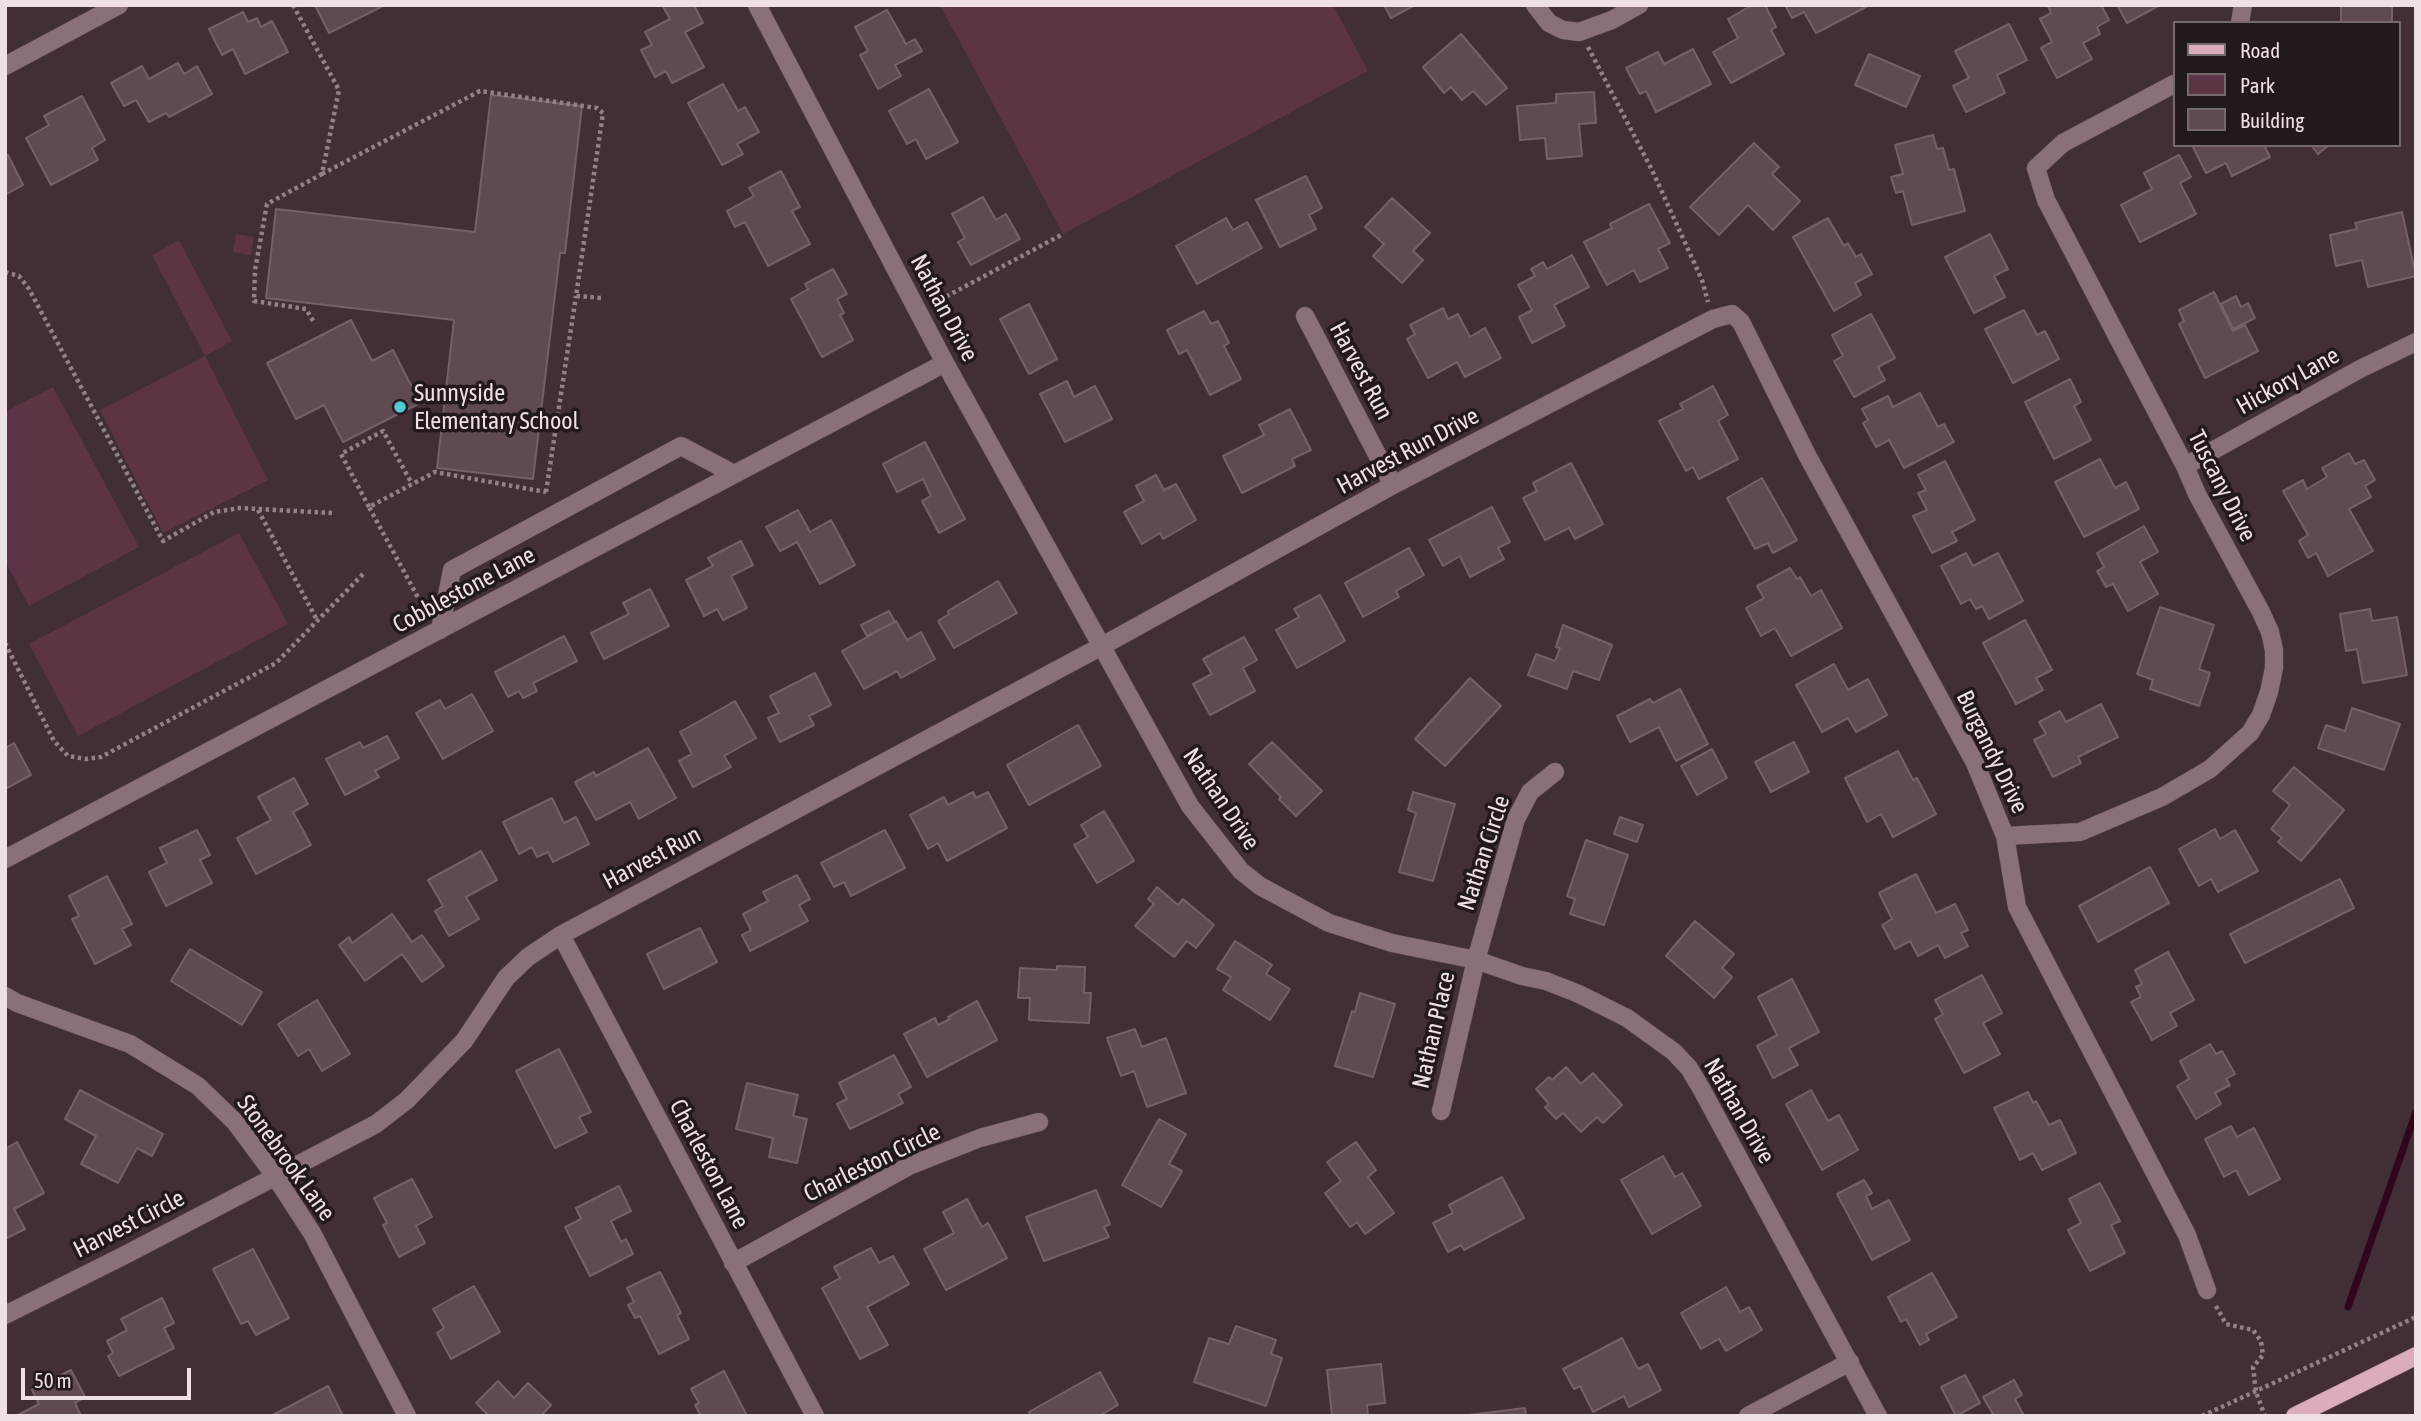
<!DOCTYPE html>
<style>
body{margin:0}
#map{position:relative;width:2421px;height:1421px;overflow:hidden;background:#422e36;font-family:"Asap Condensed",sans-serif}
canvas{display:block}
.frame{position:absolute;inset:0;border:7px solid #eee0e5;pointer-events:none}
.legend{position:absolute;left:2173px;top:21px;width:228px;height:126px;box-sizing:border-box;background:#22191d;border:2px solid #74696d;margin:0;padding:9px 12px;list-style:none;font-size:21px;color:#eee0e5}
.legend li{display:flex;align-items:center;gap:14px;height:35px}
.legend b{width:35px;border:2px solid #74696d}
.scale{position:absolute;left:21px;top:1368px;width:170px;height:32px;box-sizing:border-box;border:4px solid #eee0e5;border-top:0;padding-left:9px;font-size:21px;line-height:24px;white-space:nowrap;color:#eee0e5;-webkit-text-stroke:5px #22191d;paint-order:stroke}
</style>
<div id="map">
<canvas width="2421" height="1421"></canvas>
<div class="frame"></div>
<ul class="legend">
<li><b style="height:9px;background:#dcabbe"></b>Road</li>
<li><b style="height:19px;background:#5c3445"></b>Park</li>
<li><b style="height:19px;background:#5f4a52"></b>Building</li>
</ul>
<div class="scale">50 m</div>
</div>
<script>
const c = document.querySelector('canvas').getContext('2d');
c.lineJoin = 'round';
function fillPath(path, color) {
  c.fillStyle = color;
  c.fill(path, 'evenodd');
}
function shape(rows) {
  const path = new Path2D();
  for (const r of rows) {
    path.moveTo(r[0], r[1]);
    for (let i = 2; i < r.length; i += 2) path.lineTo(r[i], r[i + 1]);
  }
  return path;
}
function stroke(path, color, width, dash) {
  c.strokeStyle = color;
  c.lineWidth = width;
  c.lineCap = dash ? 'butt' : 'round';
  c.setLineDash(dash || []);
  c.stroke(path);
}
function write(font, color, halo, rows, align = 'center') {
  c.font = font + ' "Asap Condensed",sans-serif';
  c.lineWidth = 7;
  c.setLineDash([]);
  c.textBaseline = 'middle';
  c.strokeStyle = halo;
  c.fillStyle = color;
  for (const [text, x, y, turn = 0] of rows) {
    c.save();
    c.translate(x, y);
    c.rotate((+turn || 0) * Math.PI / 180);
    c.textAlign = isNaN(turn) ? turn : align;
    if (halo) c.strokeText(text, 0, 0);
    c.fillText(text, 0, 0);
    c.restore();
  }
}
fillPath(shape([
 [940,5,1333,5,1368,71,1063,234],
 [236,234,254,237,251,255,233,252],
 [179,240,232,341,205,356,268,480,163,533,100,410,205,356,152,255],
 [53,387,139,547,29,606,5,561,5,412],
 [239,533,288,624,78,736,29,644]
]), '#5c3445');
stroke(shape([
 [2348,1307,2416,1112]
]), '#31061c', 7);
const building = shape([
 [315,5,385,5,329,33,315,5],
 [662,5,694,5,703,23,685,32,704,67,672,83,666,71,655,77,641,50,652,45,645,32,670,19,662,5],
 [1384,5,1415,5,1391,18,1384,5],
 [1752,5,1765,5,1776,27,1771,30,1784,54,1731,83,1713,52,1738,38,1728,19,1752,5],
 [1785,5,1870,5,1816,33,1804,12,1792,18,1785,5],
 [2049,5,2101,5,2109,20,2097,27,2100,34,2083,43,2092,59,2057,78,2041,48,2052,42,2040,19,2051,13,2048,6,2049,5],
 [2117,5,2160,5,2127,23,2117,5],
 [2341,5,2392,5,2392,23,2341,23,2341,5],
 [887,10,906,44,915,39,922,51,895,65,901,76,878,89,860,55,868,51,855,27,887,10],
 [243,12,248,22,257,18,261,27,272,21,288,52,245,74,233,49,222,55,209,29,243,12],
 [2009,24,2027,60,1997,75,2005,93,1966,112,1953,86,1969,78,1955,51,2009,24],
 [1461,34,1507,88,1486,105,1473,91,1462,100,1451,87,1444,93,1423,67,1461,34],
 [1693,49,1711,84,1656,112,1646,91,1640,94,1626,68,1658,52,1664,64,1693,49],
 [1869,54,1920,76,1906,107,1855,85,1869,54],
 [178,63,184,74,197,66,212,94,169,117,166,113,149,122,136,100,124,106,111,83,142,66,149,79,178,63],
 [723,84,738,111,745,107,759,132,737,144,743,154,722,165,688,103,723,84],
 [929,89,958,142,926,159,916,139,907,144,889,111,929,89],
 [1594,92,1596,123,1579,124,1582,156,1547,159,1545,138,1520,140,1517,106,1556,103,1556,94,1594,92],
 [491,95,582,106,565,253,560,253,533,479,437,468,454,320,266,298,276,209,475,232,491,95],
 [82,96,105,140,92,148,98,160,51,185,26,138,49,125,44,116,82,96],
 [1933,135,1937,149,1943,148,1949,170,1954,169,1965,211,1912,225,1903,191,1896,193,1891,177,1903,174,1895,145,1933,135],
 [1754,143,1779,167,1772,174,1800,201,1773,230,1748,205,1719,235,1690,207,1754,143],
 [2197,145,2264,145,2270,157,2232,176,2226,163,2206,173,2193,147,2197,145],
 [2311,145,2329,145,2318,154,2311,145],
 [8,155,23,185,5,195,5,157,8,155],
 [2179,155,2191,177,2180,183,2196,214,2140,242,2121,205,2152,189,2144,173,2179,155],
 [781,171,800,207,792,211,810,244,768,266,745,222,735,227,727,211,754,196,749,188,781,171],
 [1306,176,1322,208,1309,215,1316,229,1280,247,1256,200,1306,176],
 [983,197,996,220,1006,214,1020,239,971,265,958,242,965,238,952,214,983,197],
 [1392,198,1430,233,1413,251,1423,260,1402,283,1373,256,1384,244,1365,227,1392,198],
 [1649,204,1670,243,1658,249,1668,268,1640,282,1634,270,1607,285,1584,242,1612,228,1610,224,1649,204],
 [2402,212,2416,276,2368,287,2362,260,2336,266,2330,235,2357,229,2355,223,2402,212],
 [1226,218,1233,230,1247,222,1262,248,1197,284,1176,246,1226,218],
 [1828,218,1844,246,1848,243,1856,257,1861,254,1872,274,1855,283,1861,295,1834,311,1793,237,1828,218],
 [1990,234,2008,269,1994,276,2005,297,1974,313,1945,257,1990,234],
 [1572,255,1589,287,1554,305,1565,326,1532,343,1519,317,1532,310,1518,285,1535,276,1531,269,1543,262,1547,269,1572,255],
 [833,269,847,294,837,299,844,313,840,315,853,340,822,357,791,299,808,289,805,284,833,269],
 [2214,292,2233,331,2245,325,2258,351,2205,378,2179,324,2184,321,2179,310,2214,292],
 [2236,296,2241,307,2248,303,2255,318,2233,329,2221,304,2236,296],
 [1029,304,1057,359,1029,374,1000,319,1029,304],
 [1443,308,1448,319,1458,314,1470,337,1485,328,1501,358,1465,377,1457,362,1428,378,1407,339,1415,334,1410,325,1443,308],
 [2024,310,2037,335,2045,331,2059,359,2013,383,1985,329,2024,310],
 [1204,311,1211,324,1218,321,1229,343,1224,346,1241,379,1210,395,1187,350,1179,354,1167,330,1204,311],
 [1871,314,1895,358,1878,367,1885,380,1854,397,1834,361,1843,356,1832,335,1871,314],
 [351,320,372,361,393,350,420,403,343,442,324,405,296,419,267,363,351,320],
 [2070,379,2081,402,2074,406,2091,440,2054,459,2025,402,2070,379],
 [1067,381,1074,397,1095,386,1112,419,1065,442,1040,394,1067,381],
 [1713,386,1728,415,1718,421,1738,459,1699,479,1693,467,1686,471,1659,421,1683,409,1680,404,1713,386],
 [1920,393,1938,427,1944,424,1954,442,1904,468,1889,440,1876,447,1863,423,1868,420,1862,409,1888,396,1893,407,1920,393],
 [1290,409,1311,450,1292,459,1295,466,1242,493,1223,456,1264,435,1259,425,1290,409],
 [925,442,965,519,939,533,922,501,931,496,923,479,897,492,883,464,925,442],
 [2349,453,2355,464,2364,460,2375,480,2365,486,2371,497,2349,509,2373,551,2328,576,2316,553,2308,558,2299,541,2308,535,2283,491,2303,480,2307,489,2327,477,2322,468,2349,453],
 [2100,459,2115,488,2126,482,2139,509,2084,537,2055,482,2100,459],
 [1945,461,1975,520,1952,532,1957,541,1932,553,1913,516,1927,510,1918,493,1926,490,1918,475,1945,461],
 [1571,463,1603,524,1575,539,1569,528,1545,540,1523,498,1537,491,1533,483,1571,463],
 [1156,475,1164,490,1176,484,1196,520,1163,539,1160,533,1142,544,1124,512,1144,501,1136,486,1156,475],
 [1762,478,1797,540,1773,553,1768,543,1755,549,1727,498,1762,478],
 [1492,507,1510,542,1498,548,1504,559,1470,577,1460,556,1443,566,1429,540,1492,507],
 [798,510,810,532,831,520,855,565,820,584,797,542,780,551,766,527,798,510],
 [2144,526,2158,552,2140,562,2158,594,2128,611,2113,584,2106,587,2097,571,2104,567,2097,553,2144,526],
 [741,541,753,565,731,576,747,608,723,620,717,609,704,616,686,580,713,566,708,558,741,541],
 [1409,548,1424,575,1396,591,1399,597,1363,617,1345,583,1409,548],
 [1966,553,1973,566,1998,553,2023,601,1989,619,1982,606,1976,609,1970,599,1961,604,1941,566,1966,553],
 [1790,568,1797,579,1800,577,1811,596,1821,590,1842,628,1791,656,1775,628,1761,636,1746,608,1764,598,1757,586,1790,568],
 [998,581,1017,613,954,648,938,621,949,614,948,611,998,581],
 [650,589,669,626,604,659,591,633,629,614,623,603,650,589],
 [1320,595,1345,641,1297,668,1276,630,1299,617,1294,609,1320,595],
 [2160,607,2214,625,2199,669,2210,673,2199,706,2150,689,2153,680,2137,674,2160,607],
 [2370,609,2372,621,2397,617,2407,675,2363,683,2357,649,2346,651,2340,614,2370,609],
 [889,611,895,622,867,636,861,625,889,611],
 [2025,620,2052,670,2036,678,2043,690,2016,704,1983,643,2025,620],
 [896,621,907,640,921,632,935,659,901,678,897,671,864,689,842,651,896,621],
 [1563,625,1612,645,1599,680,1573,671,1567,689,1528,675,1536,654,1555,661,1560,648,1556,647,1563,625],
 [564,636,577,661,533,683,537,691,523,698,519,691,508,697,495,672,564,636],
 [1244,637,1257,660,1243,668,1255,691,1210,715,1193,684,1212,674,1203,659,1244,637],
 [1834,664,1848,690,1868,679,1887,715,1856,732,1848,718,1822,732,1796,685,1834,664],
 [815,673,831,705,809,716,814,725,780,742,768,718,779,713,770,696,815,673],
 [1470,678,1501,706,1445,766,1415,739,1470,678],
 [1680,689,1708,744,1676,761,1659,727,1630,742,1617,716,1650,699,1653,703,1680,689],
 [472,694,493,731,443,759,416,713,440,700,445,709,472,694],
 [735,701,756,738,724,756,731,767,693,787,679,761,692,754,680,732,735,701],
 [2101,704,2118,737,2078,757,2081,763,2053,777,2034,740,2046,734,2039,722,2060,711,2066,722,2101,704],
 [2352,708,2400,724,2384,770,2318,748,2326,725,2345,731,2352,708],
 [1078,725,1101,766,1029,805,1007,765,1078,725],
 [387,736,399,758,375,771,379,777,345,795,326,759,360,742,363,748,387,736],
 [1272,742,1322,791,1296,816,1279,799,1281,797,1249,764,1272,742],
 [1794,742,1809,772,1771,792,1755,762,1794,742],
 [14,743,31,775,5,789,5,748,14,743],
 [648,748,676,798,639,819,630,802,596,820,575,782,594,772,596,776,648,748],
 [1712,749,1727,778,1697,795,1681,766,1712,749],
 [1898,751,1913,780,1917,778,1936,814,1893,837,1881,814,1867,822,1845,778,1898,751],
 [2294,767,2344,810,2301,861,2278,842,2282,838,2271,829,2290,805,2273,791,2294,767],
 [294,778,308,804,293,812,311,845,256,874,237,838,271,820,258,797,294,778],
 [973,792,976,798,988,792,1007,828,947,861,938,843,928,849,910,815,944,797,948,805,973,792],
 [1413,792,1455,804,1433,881,1399,872,1416,813,1408,810,1413,792],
 [552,798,564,823,576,817,589,844,553,862,548,852,537,857,532,847,519,854,503,822,552,798],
 [1104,811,1134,861,1097,883,1074,845,1088,837,1081,825,1104,811],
 [1620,817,1643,825,1637,842,1614,834,1620,817],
 [2215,829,2220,839,2235,830,2258,871,2218,892,2211,879,2199,886,2179,849,2215,829],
 [197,830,210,855,200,860,212,883,166,906,149,872,167,863,160,848,197,830],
 [885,830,905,868,851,896,844,882,834,887,821,863,885,830],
 [1586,840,1628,855,1604,925,1570,914,1575,899,1567,896,1586,840],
 [481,851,497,880,466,897,479,919,449,936,435,911,443,906,428,880,481,851],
 [2150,867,2169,903,2098,942,2079,906,2150,867],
 [1916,874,1936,913,1955,904,1968,930,1961,933,1968,946,1945,958,1938,945,1918,956,1910,941,1895,949,1882,925,1892,919,1879,893,1916,874],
 [797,875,810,899,799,905,808,921,750,951,742,935,751,930,743,914,768,901,763,892,797,875],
 [107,876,132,924,122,929,131,945,95,964,72,919,79,916,69,896,107,876],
 [2340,879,2354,908,2245,963,2230,934,2340,879],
 [1157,887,1178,905,1183,899,1214,925,1196,948,1187,941,1174,957,1135,926,1154,904,1148,899,1157,887],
 [392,914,412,942,422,935,444,966,422,982,402,954,365,981,339,945,349,937,352,943,392,914],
 [1695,921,1734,954,1722,968,1732,977,1714,998,1666,956,1695,921],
 [700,928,717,962,664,989,647,954,700,928],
 [1235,941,1272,965,1266,974,1290,989,1270,1020,1223,990,1231,977,1217,969,1235,941],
 [190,949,262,992,242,1025,171,981,190,949],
 [2168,952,2194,1000,2170,1013,2177,1026,2152,1040,2131,1002,2141,997,2136,987,2142,984,2135,970,2168,952],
 [1057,966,1085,967,1084,993,1091,993,1089,1023,1029,1020,1030,998,1018,998,1020,968,1057,970,1057,966],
 [1982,975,2002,1013,1983,1023,2000,1054,1964,1073,1935,1019,1943,1014,1935,1000,1982,975],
 [1792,979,1819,1032,1789,1048,1798,1065,1773,1078,1757,1046,1777,1035,1758,997,1792,979],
 [1360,993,1395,1004,1373,1077,1335,1066,1352,1011,1355,1012,1360,993],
 [317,1000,350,1054,322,1071,309,1049,298,1056,278,1024,317,1000],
 [977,1001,997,1040,927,1077,904,1034,935,1018,938,1025,950,1019,948,1017,977,1001],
 [1135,1029,1142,1047,1166,1038,1186,1093,1147,1107,1134,1071,1121,1076,1107,1038,1135,1029],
 [2210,1044,2216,1054,2222,1051,2235,1074,2226,1079,2230,1085,2215,1093,2221,1104,2196,1119,2177,1086,2189,1079,2180,1061,2210,1044],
 [559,1049,591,1112,579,1117,587,1132,555,1148,516,1071,559,1049],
 [894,1055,911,1087,898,1094,903,1103,850,1129,837,1104,847,1099,839,1083,894,1055],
 [1566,1067,1581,1084,1593,1073,1622,1105,1603,1123,1597,1117,1581,1132,1563,1113,1556,1119,1545,1107,1549,1104,1536,1089,1549,1077,1552,1080,1566,1067],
 [747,1083,798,1095,793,1116,807,1119,797,1163,769,1157,773,1138,736,1129,747,1083],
 [80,1090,163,1134,152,1156,137,1148,118,1183,81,1164,96,1136,65,1119,80,1090],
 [1811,1090,1828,1121,1839,1115,1858,1150,1822,1170,1786,1104,1811,1090],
 [2028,1092,2033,1103,2036,1101,2049,1125,2060,1120,2076,1153,2042,1170,2033,1153,2020,1160,1994,1108,2028,1092],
 [1159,1119,1186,1134,1169,1164,1182,1171,1161,1207,1122,1185,1159,1119],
 [2231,1126,2237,1137,2254,1128,2280,1179,2249,1195,2236,1170,2224,1177,2205,1139,2231,1126],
 [17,1142,44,1193,14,1209,25,1229,5,1239,5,1149,17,1142],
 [1356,1142,1376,1170,1368,1177,1394,1213,1365,1234,1357,1222,1350,1227,1325,1193,1341,1181,1327,1162,1356,1142],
 [1663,1156,1675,1177,1682,1173,1701,1206,1652,1234,1621,1180,1663,1156],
 [1502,1177,1524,1218,1464,1250,1461,1245,1448,1252,1433,1223,1453,1213,1449,1205,1502,1177],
 [412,1179,432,1217,416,1226,425,1243,399,1257,383,1225,387,1223,374,1198,412,1179],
 [1864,1180,1872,1193,1866,1196,1872,1209,1889,1200,1910,1240,1872,1260,1837,1194,1864,1180],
 [2100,1183,2120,1221,2111,1225,2125,1253,2090,1271,2068,1230,2081,1223,2069,1199,2100,1183],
 [619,1186,631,1211,611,1221,621,1242,626,1239,633,1254,590,1276,565,1227,581,1219,576,1208,619,1186],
 [1096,1190,1110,1224,1104,1227,1109,1237,1044,1261,1026,1217,1096,1190],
 [967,1199,982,1227,988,1223,1007,1258,946,1290,924,1249,954,1233,943,1212,967,1199],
 [871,1248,879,1263,893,1256,909,1284,867,1307,888,1345,860,1359,822,1288,840,1278,834,1267,871,1248],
 [253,1249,289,1318,256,1335,248,1321,241,1324,213,1269,253,1249],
 [660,1272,681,1313,677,1315,689,1339,659,1354,640,1316,635,1318,628,1305,634,1302,627,1288,660,1272],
 [1932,1273,1957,1317,1926,1334,1929,1340,1920,1345,1906,1319,1901,1322,1888,1297,1932,1273],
 [474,1286,500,1332,451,1359,437,1333,444,1328,433,1309,474,1286],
 [1726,1287,1740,1312,1749,1307,1762,1330,1726,1351,1719,1339,1701,1349,1681,1313,1726,1287],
 [162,1298,174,1323,164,1328,174,1348,119,1376,108,1356,113,1353,107,1341,127,1330,121,1319,162,1298],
 [1236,1326,1276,1340,1271,1354,1282,1358,1266,1406,1194,1382,1209,1338,1229,1344,1236,1326],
 [1622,1338,1638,1369,1648,1364,1661,1390,1629,1407,1624,1396,1593,1412,1580,1386,1574,1389,1563,1369,1622,1338],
 [1381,1364,1385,1403,1367,1405,1368,1416,1332,1416,1327,1370,1381,1364],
 [71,1370,85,1397,75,1403,81,1416,16,1416,39,1404,32,1390,71,1370],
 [724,1371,747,1416,701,1416,695,1405,699,1403,691,1389,724,1371],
 [1100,1372,1118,1405,1099,1416,1031,1416,1029,1412,1100,1372],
 [1965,1375,1980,1403,1956,1416,1941,1387,1965,1375],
 [2014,1380,2022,1395,2015,1399,2024,1416,1994,1416,1983,1397,2014,1380],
 [498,1381,514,1398,528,1383,551,1405,541,1416,489,1416,476,1403,498,1381],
 [328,1386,343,1416,271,1416,328,1386],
 [1525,1408,1526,1416,1461,1416,1525,1408]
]);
fillPath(building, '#5f4a52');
stroke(building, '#766068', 2);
const minor = shape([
 [757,5,945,363,1190,806,1241,871,1260,886,1329,923,1392,943,1476,960,1522,976,1546,981,1579,994,1627,1018,1674,1052,1689,1068,1702,1090,1878,1416],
 [1535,5,1549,23,1563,30,1579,32,1612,20,1639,5],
 [2240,23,2243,5],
 [5,66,119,5],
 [1305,316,1393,485],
 [2185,466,2360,369,2416,342],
 [440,630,452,570,681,446,734,474],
 [2005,836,2080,832,2162,797,2210,769,2250,733,2261,715,2269,692,2274,668,2274,650,2270,632,2261,612,2197,494,2185,466,2046,200,2036,168,2063,143,2174,84],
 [5,859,945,363],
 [561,935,815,1416],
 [5,996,17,1003,130,1044,198,1086,235,1122,275,1176,312,1233,407,1416],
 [1441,1111,1476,960,1516,819,1530,792,1555,772],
 [733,1263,909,1166,980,1138,1039,1122],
 [5,1315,125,1255,376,1124,407,1100,464,1041,506,978,528,957,561,935,1102,646,1393,485,1713,319,1732,314,1741,322,1807,455,1975,763,2005,836,2017,907,2187,1235,2207,1290],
 [1748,1416,1850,1362]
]);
const major = shape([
 [2295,1416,2416,1356]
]);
stroke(minor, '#5e4a52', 19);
stroke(major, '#5e4a52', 19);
stroke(shape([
 [293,5,339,90,322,174,267,204,255,270,254,301,306,309,315,324],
 [1588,47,1652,170,1702,280,1708,302],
 [322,174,480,91,597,108,603,113,576,296,602,298],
 [5,272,19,276,29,289,163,541,214,512,240,508,332,513],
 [934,303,1063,234],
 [546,492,576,296],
 [369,507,341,454,383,431,412,484],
 [258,510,317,620],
 [421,603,369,507,435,472,546,492],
 [5,643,54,741,68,756,86,759,101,757,276,663,364,573],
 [2216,1306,2226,1324,2253,1330,2261,1341,2263,1355,2253,1367,2256,1392,2265,1416],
 [2202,1416,2416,1317]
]), '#928188', 4.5, [3.5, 3.5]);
stroke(minor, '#89707a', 18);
stroke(major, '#dcabbe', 18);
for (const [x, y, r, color] of [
 [400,407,7,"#52cbd7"]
]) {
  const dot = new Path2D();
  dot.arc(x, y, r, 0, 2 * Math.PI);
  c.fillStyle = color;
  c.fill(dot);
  stroke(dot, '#22191d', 2.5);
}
write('24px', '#eee0e5', '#22191d', [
 ["Nathan Drive",944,308,62],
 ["Harvest Run",1361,371,62],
 ["Hickory Lane",2288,381,-29],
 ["Harvest Run Drive",1408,451,-28],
 ["Tuscany Drive",2222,486,63],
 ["Cobblestone Lane",464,590,-28],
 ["Burgandy Drive",1992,752,64],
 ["Nathan Drive",1221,799,56],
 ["Nathan Circle",1484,853,-72],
 ["Harvest Run",652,858,-28],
 ["Nathan Place",1434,1030,-77],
 ["Nathan Drive",1739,1111,60],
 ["Stonebrook Lane",286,1158,54],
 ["Charleston Circle",872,1163,-26],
 ["Charleston Lane",709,1164,62],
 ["Harvest Circle",129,1224,-27]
]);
write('24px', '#eee0e5', '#22191d', [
 ["Sunnyside",414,393],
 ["Elementary School",414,421]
], 'left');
</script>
